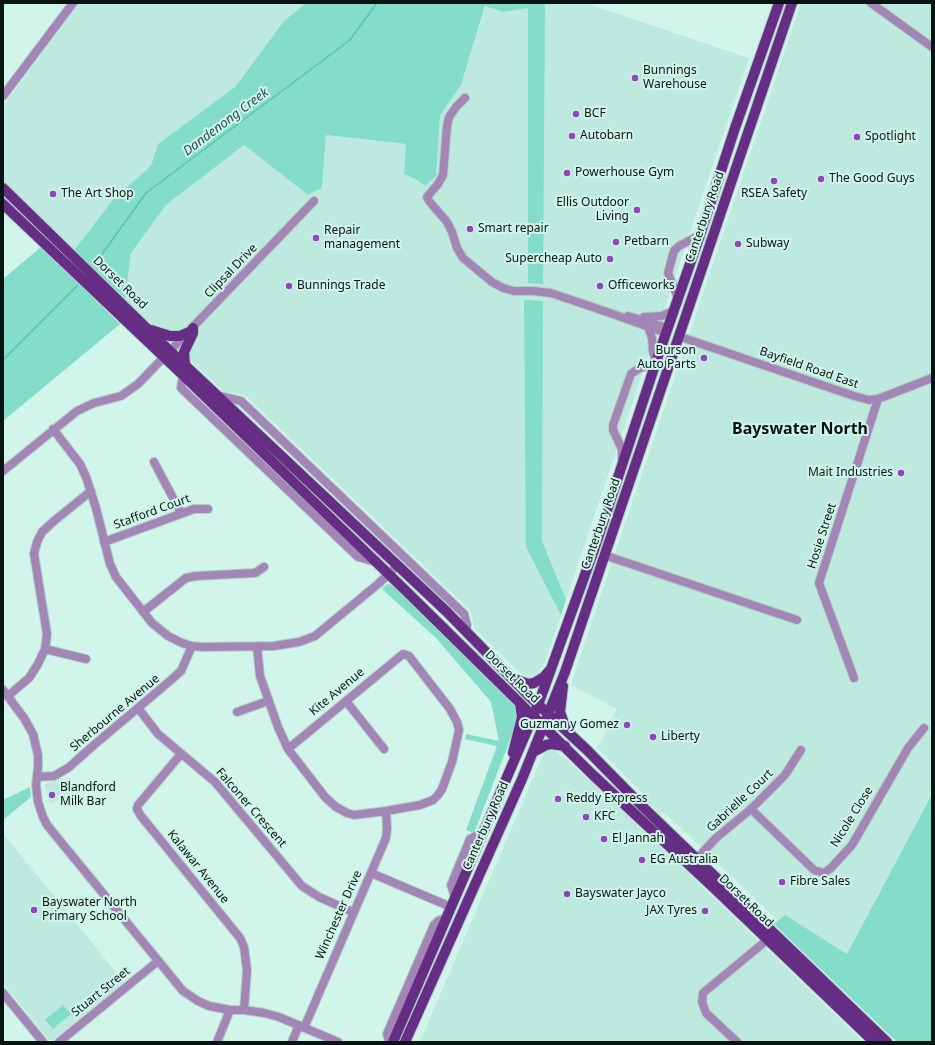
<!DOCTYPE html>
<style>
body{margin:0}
#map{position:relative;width:935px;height:1045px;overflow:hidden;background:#d1f4eb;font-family:"Noto Sans",sans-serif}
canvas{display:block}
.frame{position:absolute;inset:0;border:4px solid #081411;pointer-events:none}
</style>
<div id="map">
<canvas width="935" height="1045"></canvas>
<div class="frame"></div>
</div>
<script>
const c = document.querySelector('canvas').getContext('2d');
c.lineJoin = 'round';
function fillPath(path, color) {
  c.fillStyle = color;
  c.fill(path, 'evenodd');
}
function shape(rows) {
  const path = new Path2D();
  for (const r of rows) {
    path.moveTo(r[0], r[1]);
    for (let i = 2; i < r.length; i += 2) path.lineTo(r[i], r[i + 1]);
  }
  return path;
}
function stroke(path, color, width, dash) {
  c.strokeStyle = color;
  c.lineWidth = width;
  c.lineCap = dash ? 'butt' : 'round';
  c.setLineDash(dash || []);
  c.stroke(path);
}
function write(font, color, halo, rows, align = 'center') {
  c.font = font + ' "Noto Sans",sans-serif';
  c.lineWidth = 4;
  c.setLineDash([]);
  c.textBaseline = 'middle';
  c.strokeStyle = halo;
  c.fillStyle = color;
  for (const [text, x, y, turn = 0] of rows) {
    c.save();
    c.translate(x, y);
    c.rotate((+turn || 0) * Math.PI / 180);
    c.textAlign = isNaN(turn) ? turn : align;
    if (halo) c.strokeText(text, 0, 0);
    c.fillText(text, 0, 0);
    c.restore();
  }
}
fillPath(shape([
 [79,3,306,3,284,21,235,87,158,144,152,166,115,197,72,253,3,187,3,106],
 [528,3,585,3,749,58,545,662,538,673,528,678,516,669,475,629,471,611,246,396,223,391,125,299,131,253,166,205,244,145,308,195,323,188,326,135,406,144,404,174,417,180,425,186,440,116,461,85,486,6,503,12],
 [801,3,932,3,932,793,847,954,785,916,778,921,664,812,661,815,644,799,646,797,596,746,600,744,617,709,571,685,576,669],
 [548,750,555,751,565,758,684,869,863,1042,420,1042,543,755],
 [63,779,72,792,50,804,45,784],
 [5,836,124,982,53,1040,49,1040,3,983,3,837]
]), '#bde9de');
fillPath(shape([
 [306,3,545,3,543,284,528,283,528,8,503,12,485,6,461,85,440,116,436,176,425,186,417,180,404,174,406,144,326,135,322,188,308,195,244,145,166,205,131,253,125,299,72,253,115,197,151,166,158,144,235,87,284,21],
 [41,247,120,324,3,421,3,279],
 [524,300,543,301,542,541,566,600,561,615,526,547],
 [387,584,393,585,518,709,517,722,474,833,466,830,497,746,465,739,466,734,499,741,491,702,436,638,382,589],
 [30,787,31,797,3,820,3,800],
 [932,794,932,1042,897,1042,774,924,785,915,847,954],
 [63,1005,71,1014,53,1029,45,1020]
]), '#84ddc9');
stroke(shape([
 [95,264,146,193,350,40,377,3],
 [3,360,77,286]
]), '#55c7af', 1.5);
const minor = shape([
 [871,3,932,47],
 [3,96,73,3],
 [465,98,456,107,449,117,447,126,443,175,438,184,427,197,429,201,447,222,452,232,457,248,463,258,492,282,503,288,514,291,533,291,551,293,607,312,666,333],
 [678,298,668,273,674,251,679,246,700,235],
 [628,316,668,328],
 [644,317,662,316,674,310],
 [678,336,854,396,869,400,878,399,932,378],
 [183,375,181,388,358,557,376,562],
 [220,396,241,401,464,614,467,625,466,631],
 [53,429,80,464,86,477,96,508,110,564,116,577,152,623,168,636,182,643,192,646,203,647,274,646,299,642,315,636,378,584,397,566],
 [622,460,622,449,613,430,613,425,631,374,638,369,656,362,653,351,652,338,648,327],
 [154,462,181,513],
 [3,471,77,411,94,403,121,396,138,384,314,201],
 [104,542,194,509,208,509],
 [604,555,797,620],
 [143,612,186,578,196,576,255,573,264,567],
 [257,646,260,676,278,727,288,749,325,797,336,807,347,813,354,815,386,811,420,805,433,800,438,795,442,789,452,762,459,730,457,722,450,709,409,656,403,654,288,749],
 [45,649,86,659],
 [854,678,819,583,878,399],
 [3,690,24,718,33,734,38,755,38,768,36,785,38,802,43,817,47,825,183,991,198,1001,209,1006,230,1010,244,1010,264,1013,279,1017,338,1042],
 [8,696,29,678,38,664,45,649,47,634,34,554,37,542,42,532,54,521,91,491],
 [346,701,384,749],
 [138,708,158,734,215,782,302,886,319,897,353,912],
 [237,712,268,701],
 [181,754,138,805,137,809,141,816,240,938,244,947,247,970,244,1010],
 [37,777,54,776,68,768,94,745,171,680,181,671,192,646],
 [751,809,814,870,824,873,831,868,852,845,908,748,924,728],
 [693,863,716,838,751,809,785,775,801,750],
 [371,873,451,907],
 [455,897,451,885,470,839,483,832],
 [3,993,43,1042],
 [304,1028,386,838,387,828,386,811],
 [59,1042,158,961],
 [217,1042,230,1010],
 [292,1042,299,1025],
 [389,1042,387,1034,434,925,438,921,446,918],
 [737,1042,706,1013,702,1002,703,993,767,940]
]);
const major = shape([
 [3,188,170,351,447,612,529,696,587,750,644,808,887,1042],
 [3,204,183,375,404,589,593,775,714,888,874,1042],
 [151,330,170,336,180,336,189,332],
 [185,364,184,352,193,333,193,328],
 [514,679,528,684,534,683,544,677,549,671],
 [563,686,560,712,566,729],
 [533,752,546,745,551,744,565,746],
 [513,753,522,717,520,703],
 [393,1042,538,705,595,547,656,362,700,235,735,128,779,3],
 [405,1042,522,779,565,672,792,3]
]);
stroke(minor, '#b1d0c8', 10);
stroke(major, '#b1d0c8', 12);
stroke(minor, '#a386b5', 8);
stroke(major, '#652d83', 10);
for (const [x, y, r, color] of [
 [635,78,4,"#9046b8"],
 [576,114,4,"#9046b8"],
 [572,136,4,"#9046b8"],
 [857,137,4,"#9046b8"],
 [567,173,4,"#9046b8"],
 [821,179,4,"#9046b8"],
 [774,181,4,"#9046b8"],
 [53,194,4,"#9046b8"],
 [637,210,4,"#9046b8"],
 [470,229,4,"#9046b8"],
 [316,238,4,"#9046b8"],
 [616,242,4,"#9046b8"],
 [738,244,4,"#9046b8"],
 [610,259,4,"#9046b8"],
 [289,286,4,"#9046b8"],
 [600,286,4,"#9046b8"],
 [704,358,4,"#9046b8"],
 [901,473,4,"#9046b8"],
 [627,725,4,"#9046b8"],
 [653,737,4,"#9046b8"],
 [52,795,4,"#9046b8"],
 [558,799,4,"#9046b8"],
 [586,817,4,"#9046b8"],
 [604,839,4,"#9046b8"],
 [642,860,4,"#9046b8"],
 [782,882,4,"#9046b8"],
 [567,894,4,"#9046b8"],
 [34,910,4,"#9046b8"],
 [705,911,4,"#9046b8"]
]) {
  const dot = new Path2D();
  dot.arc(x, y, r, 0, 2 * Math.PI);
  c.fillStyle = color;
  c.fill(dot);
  stroke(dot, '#d1f4eb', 1.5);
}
write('12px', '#081411', '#d1f4eb', [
 ["Bunnings",643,71],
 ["Warehouse",643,85],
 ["BCF",584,114],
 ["Autobarn",580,136],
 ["Spotlight",865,137],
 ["Powerhouse Gym",575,173],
 ["The Good Guys",829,179],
 ["The Art Shop",61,194],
 ["RSEA Safety",774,194,"center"],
 ["Ellis Outdoor",629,203,"right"],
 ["Living",629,217,"right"],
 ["Smart repair",478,229],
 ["Repair",324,231],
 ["management",324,245],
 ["Petbarn",624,242],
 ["Subway",746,244],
 ["Supercheap Auto",602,259,"right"],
 ["Bunnings Trade",297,286],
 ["Officeworks",608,286],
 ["Burson",696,351,"right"],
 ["Auto Parts",696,365,"right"],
 ["Mait Industries",893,473,"right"],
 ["Guzman y Gomez",619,725,"right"],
 ["Liberty",661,737],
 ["Blandford",60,788],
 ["Milk Bar",60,802],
 ["Reddy Express",566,799],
 ["KFC",594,817],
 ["El Jannah",612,839],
 ["EG Australia",650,860],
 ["Fibre Sales",790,882],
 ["Bayswater Jayco",575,894],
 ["Bayswater North",42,903],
 ["Primary School",42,917],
 ["JAX Tyres",697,911,"right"]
], 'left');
write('12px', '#081411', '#d1f4eb', [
 ["Canterbury Road",705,217,-71],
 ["Clipsal Drive",231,271,-46],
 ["Dorset Road",120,283,44],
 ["Bayfield Road East",809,368,19],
 ["Stafford Court",152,512,-20],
 ["Canterbury Road",601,524,-71],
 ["Hosie Street",822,536,-72],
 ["Dorset Road",512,677,44],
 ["Kite Avenue",337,692,-40],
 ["Sherbourne Avenue",115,713,-40],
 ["Gabrielle Court",740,801,-43],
 ["Falconer Crescent",251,808,49],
 ["Nicole Close",852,817,-58],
 ["Canterbury Road",486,826,-66],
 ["Kalawar Avenue",198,867,51],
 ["Dorset Road",746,901,44],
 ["Winchester Drive",339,915,-66],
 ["Stuart Street",101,992,-39]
]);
write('italic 13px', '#225349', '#d1f4eb', [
 ["Dandenong Creek",226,122,-37]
]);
write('bold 16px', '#081411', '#d1f4eb', [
 ["Bayswater North",800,429]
]);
</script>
